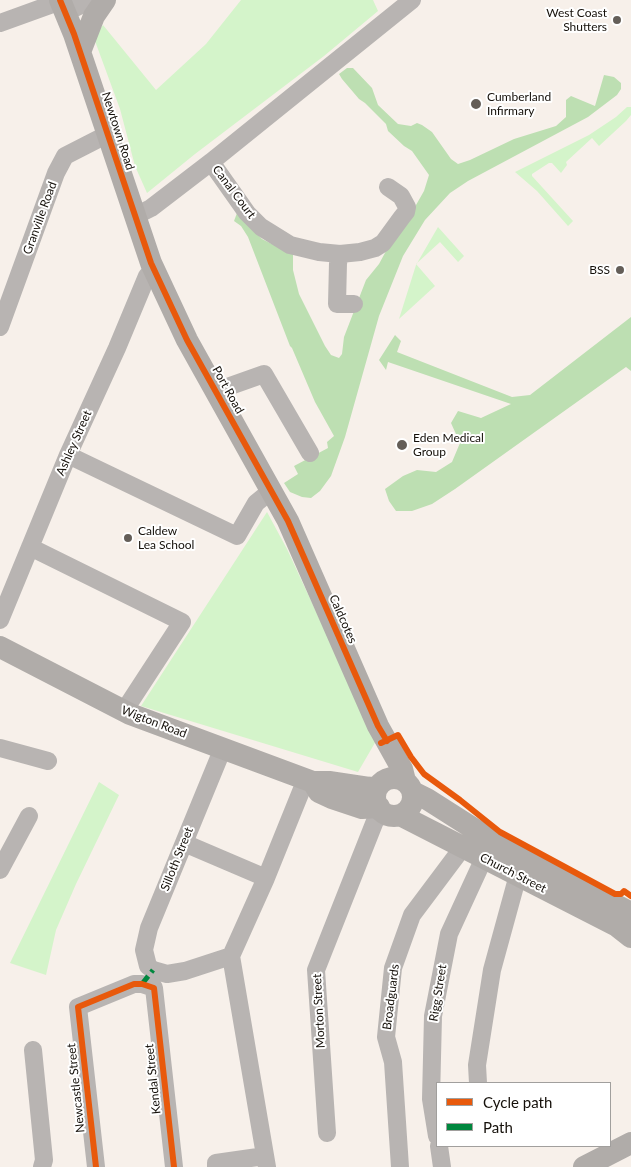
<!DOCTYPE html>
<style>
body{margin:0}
#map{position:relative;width:631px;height:1167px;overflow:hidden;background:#f7f0ea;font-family:Lato,sans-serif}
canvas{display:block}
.legend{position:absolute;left:436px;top:1082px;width:175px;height:65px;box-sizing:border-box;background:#fff;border:1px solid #a19f9d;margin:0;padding:6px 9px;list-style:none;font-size:15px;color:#15100a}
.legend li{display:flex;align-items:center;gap:10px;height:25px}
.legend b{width:25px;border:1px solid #a19f9d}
</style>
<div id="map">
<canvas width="631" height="1167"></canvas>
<ul class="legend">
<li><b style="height:6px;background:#e8590c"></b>Cycle path</li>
<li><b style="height:6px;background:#00873e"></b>Path</li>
</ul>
</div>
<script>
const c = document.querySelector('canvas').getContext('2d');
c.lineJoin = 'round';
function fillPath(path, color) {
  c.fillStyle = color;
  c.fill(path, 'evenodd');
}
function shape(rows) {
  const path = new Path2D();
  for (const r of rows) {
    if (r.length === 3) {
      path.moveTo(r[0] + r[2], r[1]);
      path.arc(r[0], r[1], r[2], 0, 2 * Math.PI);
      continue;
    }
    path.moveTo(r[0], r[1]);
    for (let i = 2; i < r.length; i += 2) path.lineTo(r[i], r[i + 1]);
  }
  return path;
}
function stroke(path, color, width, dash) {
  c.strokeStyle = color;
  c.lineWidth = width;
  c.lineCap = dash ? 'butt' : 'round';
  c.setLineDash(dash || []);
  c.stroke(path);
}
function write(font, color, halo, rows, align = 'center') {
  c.font = font + ' Lato,sans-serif';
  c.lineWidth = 4;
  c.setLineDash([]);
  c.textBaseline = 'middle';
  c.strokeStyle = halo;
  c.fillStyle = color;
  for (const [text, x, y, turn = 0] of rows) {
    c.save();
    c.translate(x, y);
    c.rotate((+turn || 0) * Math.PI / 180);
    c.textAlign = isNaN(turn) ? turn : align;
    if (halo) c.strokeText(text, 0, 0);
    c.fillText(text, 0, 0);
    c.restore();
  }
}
fillPath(shape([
 [241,0,373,0,378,11,324,56,195,154,147,193,135,166,120,109,95,41,100,29,103,25,156,90,206,44],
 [627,107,631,107,631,115,626,121,599,146,592,138,566,162,567,165,561,173,552,163,549,163,532,174,532,176,573,221,568,226,537,191,515,172,589,135,616,117],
 [438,227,464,256,458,262,440,242,416,264,435,286,399,319,416,265],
 [267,512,287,549,376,741,358,772,141,706],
 [99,782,119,795,76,884,56,930,46,975,10,963]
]), '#d4f4ca');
fillPath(shape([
 [347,68,353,68,372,88,378,105,398,124,411,126,417,123,422,125,432,132,451,159,458,164,470,160,514,139,556,126,566,117,566,100,571,96,595,106,604,75,614,77,621,83,621,89,617,95,588,117,468,181,450,193,425,220,403,256,379,316,345,437,331,476,320,491,311,498,302,497,290,492,284,483,298,474,294,466,328,448,327,442,334,436,315,402,292,348,290,346,248,237,241,226,234,221,237,213,262,239,272,244,293,249,293,270,299,294,325,346,331,355,339,358,342,354,344,337,366,280,379,264,400,225,412,212,424,191,429,175,412,151,404,146,388,131,386,124,365,103,359,99,342,79,339,74],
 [631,317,631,371,626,367,455,489,432,504,412,511,396,511,389,501,385,489,403,476,417,470,436,472,452,462,460,443,451,423,458,411,481,418,511,404,388,362,386,370,379,360,395,335,401,341,397,352,512,397,530,395]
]), '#bddfb2');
stroke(shape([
 [65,13,91,0],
 [0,23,61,1],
 [211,162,247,213,261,227,290,245,319,252,340,254,360,252,375,248,383,243,402,217,406,212,407,207,401,196,388,187],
 [135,216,151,208,211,162,412,0],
 [340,254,338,263,337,304,354,304],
 [0,327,56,173,65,156,108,134],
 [216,391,264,374,310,453],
 [68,455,237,536,256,503,272,490],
 [30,547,182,622,124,711],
 [0,620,68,455,117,348,147,276,153,269],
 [0,748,48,761],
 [223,748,149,928,144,950,148,966,153,970,167,974,185,971,231,956],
 [184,843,266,878],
 [0,870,29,816],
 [231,956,267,1167],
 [231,956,266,878,306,779],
 [33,1050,44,1160,42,1167],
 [478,1083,477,1065,492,970,518,875],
 [327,1133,316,970,375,821,383,812],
 [437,1136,431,1099,433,1016,449,934,484,858],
 [439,1146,442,1167],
 [96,1167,78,1007,134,984,142,984,154,988,174,1167],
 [216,1167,216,1163,265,1156],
 [400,1167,393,1062,386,1037,393,968,412,915,463,847]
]), '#b8b4b2', 18);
stroke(shape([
 [60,0,74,34,151,263,187,340,288,521,378,726,402,769,405,781],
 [80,52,94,16,105,0],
 [0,647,130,714,313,782,329,782,369,788,378,787],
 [394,797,19],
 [313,782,319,792,332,798,362,808,379,807],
 [413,792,427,799,493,841,631,913],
 [400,815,617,926,631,937],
 [584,1167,631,1143]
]), '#b0aca9', 22);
stroke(shape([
 [142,984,153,970]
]), '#00873e', 5, [10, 5]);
stroke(shape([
 [60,0,74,34,151,263,187,340,288,521,378,726,387,741],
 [381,743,398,735,411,757,424,774,460,800,500,832,615,894,621,894,624,891,631,896],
 [96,1167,78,1007,134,984,142,984,154,988,174,1167]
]), '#e8590c', 6);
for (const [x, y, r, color] of [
 [617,20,5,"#645e58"],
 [476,104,6,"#645e58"],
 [620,270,5,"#645e58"],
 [402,445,6,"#645e58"],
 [128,538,5,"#645e58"]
]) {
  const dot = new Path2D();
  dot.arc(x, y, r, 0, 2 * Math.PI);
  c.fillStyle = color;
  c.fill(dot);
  stroke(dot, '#fff', 2);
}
write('12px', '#15100a', '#fff', [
 ["West Coast",607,13,"right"],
 ["Shutters",607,27,"right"],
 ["Cumberland",487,97],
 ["Infirmary",487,111],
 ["BSS",610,270,"right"],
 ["Eden Medical",413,438],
 ["Group",413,452],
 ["Caldew",138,531],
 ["Lea School",138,545]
], 'left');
write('12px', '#15100a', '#fff', [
 ["Newtown Road",118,131,72],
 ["Canal Court",234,192,53],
 ["Granville Road",40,218,-70],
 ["Port Road",228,390,61],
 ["Ashley Street",74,443,-66],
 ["Caldcotes",343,619,66],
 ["Wigton Road",154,722,21],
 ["Silloth Street",177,859,-68],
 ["Church Street",513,873,27],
 ["Rigg Street",438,993,-81],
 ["Broadguards",391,997,-83],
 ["Morton Street",319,1011,-93],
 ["Kendal Street",153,1079,-96],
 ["Newcastle Street",76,1088,-96]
]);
</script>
